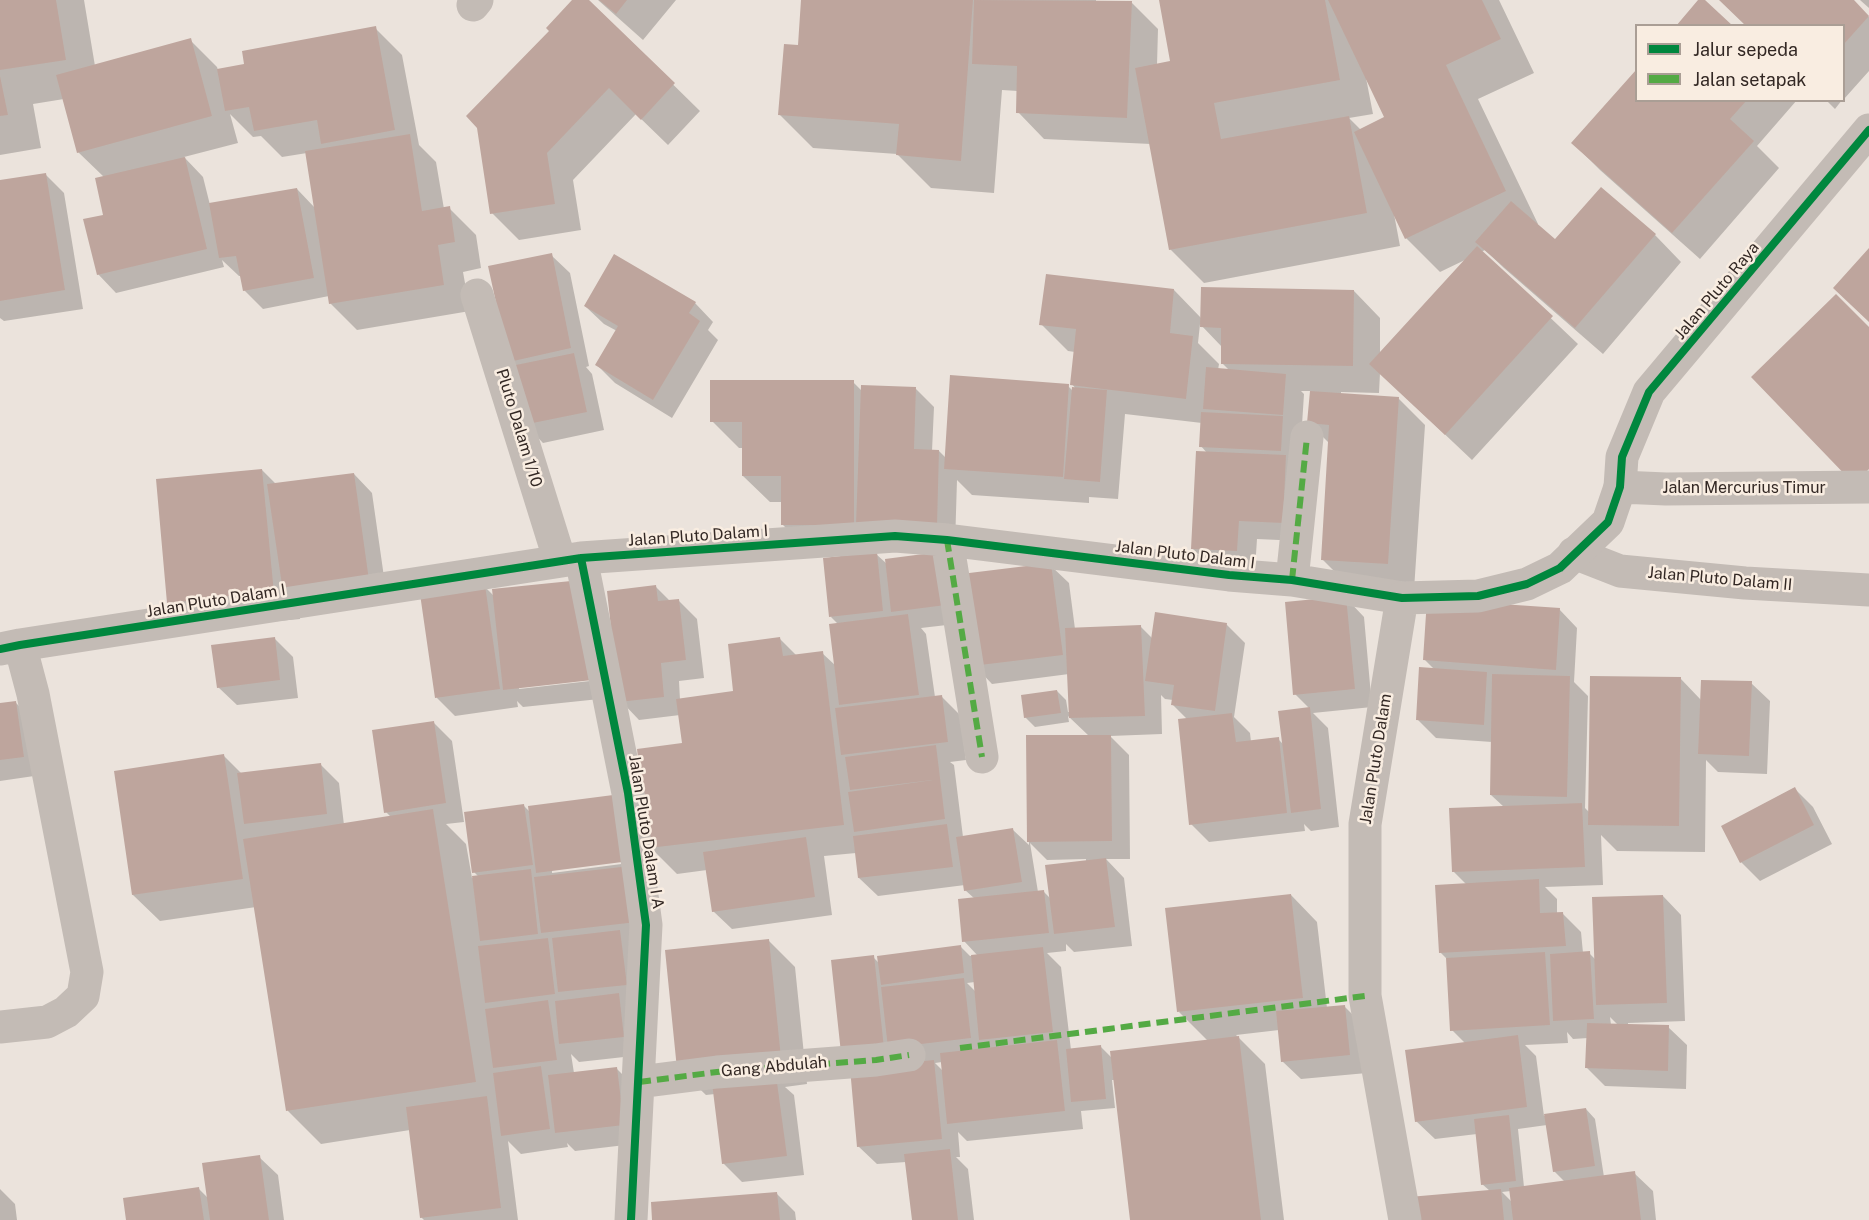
<!DOCTYPE html>
<style>
body{margin:0}
#map{position:relative;width:1869px;height:1220px;overflow:hidden;background:#ebe3dc;font-family:"Public Sans",sans-serif}
canvas{display:block}
.legend{position:absolute;left:1635px;top:24px;width:210px;height:78px;box-sizing:border-box;background:#f9ede1;border:2px solid #aa9e95;margin:0;padding:8px 10px;list-style:none;font-size:18px;color:#332824}
.legend li{display:flex;align-items:center;gap:12px;height:30px}
.legend b{width:30px;border:2px solid #aa9e95}
</style>
<div id="map">
<canvas width="1869" height="1220"></canvas>
<ul class="legend">
<li><b style="height:8px;background:#00873e"></b>Jalur sepeda</li>
<li><b style="height:8px;background:#54aa44"></b>Jalan setapak</li>
</ul>
</div>
<script>
const c = document.querySelector('canvas').getContext('2d');
c.lineJoin = 'round';
function fillPath(path, color) {
  c.fillStyle = color;
  c.fill(path, 'evenodd');
}
function shape(rows) {
  const path = new Path2D();
  for (const r of rows) {
    path.moveTo(r[0], r[1]);
    for (let i = 2; i < r.length; i += 2) path.lineTo(r[i], r[i + 1]);
  }
  return path;
}
function stroke(path, color, width, dash) {
  c.strokeStyle = color;
  c.lineWidth = width;
  c.lineCap = dash ? 'butt' : 'round';
  c.setLineDash(dash || []);
  c.stroke(path);
}
function write(font, color, halo, rows, align = 'center') {
  c.font = font + ' "Public Sans",sans-serif';
  c.lineWidth = 5;
  c.setLineDash([]);
  c.textBaseline = 'middle';
  c.strokeStyle = halo;
  c.fillStyle = color;
  for (const [text, x, y, turn = 0] of rows) {
    c.save();
    c.translate(x, y);
    c.rotate((+turn || 0) * Math.PI / 180);
    c.textAlign = isNaN(turn) ? turn : align;
    if (halo) c.strokeText(text, 0, 0);
    c.fillText(text, 0, 0);
    c.restore();
  }
}
fillPath(shape([
 [0,0,84,0,95,66,190,40,217,67,218,70,246,65,375,28,402,55,419,145,436,162,444,209,449,208,476,235,481,268,463,272,470,311,357,330,330,303,329,296,263,309,244,290,241,276,239,276,222,260,224,267,116,293,98,274,105,216,104,177,78,152,64,99,33,104,41,148,0,155],
 [230,114,253,137,261,136,282,157,307,153,315,208,297,189,210,205,203,177,184,157,238,143],
 [574,0,587,0,700,111,668,145,636,114,573,180,581,230,519,240,492,213,551,31],
 [598,0,676,0,643,40],
 [803,0,1096,0,1096,1,1132,3,1158,29,1157,65,1172,62,1161,0,1499,0,1534,73,1478,99,1538,224,1537,225,1556,241,1655,235,1681,262,1603,354,1504,268,1485,250,1481,252,1578,344,1472,460,1380,373,1379,393,1341,392,1341,394,1398,398,1425,425,1414,590,1349,586,1322,559,1329,443,1308,422,1311,391,1301,391,1304,394,1299,471,1301,541,1257,539,1255,569,1211,567,1193,549,1207,453,1201,446,1202,423,1125,414,1118,499,1089,497,1089,503,972,495,957,480,955,545,809,551,782,524,782,502,770,502,743,476,744,448,739,448,712,421,853,382,862,391,916,389,934,407,932,451,939,451,946,458,1068,386,1073,391,1076,389,1072,384,1075,352,1068,351,1041,324,1174,290,1202,319,1354,291,1380,318,1380,354,1467,259,1440,272,1406,238,1394,214,1400,246,1204,283,1170,249,1151,144,1044,139,1018,112,1018,91,1002,90,994,193,931,188,897,154,813,148,779,114,800,47],
 [1366,78,1386,118,1361,130,1349,118,1373,114],
 [1200,324,1222,347,1222,363,1230,371,1218,370,1219,364,1198,343],
 [1721,0,1851,0,1869,17,1869,71,1844,99,1844,26],
 [1860,0,1869,0,1869,8],
 [1636,72,1636,100,1797,100,1757,146,1779,168,1700,259,1600,170,1573,143],
 [1826,100,1842,100,1835,109],
 [46,175,64,193,83,309,4,321,0,318,0,182],
 [551,255,570,273,589,366,586,367,592,374,604,430,543,443,525,424,510,361],
 [695,303,713,322,708,330,718,340,672,418,615,383,597,365,617,331,604,324,585,306],
 [262,470,276,484,354,474,372,493,387,598,299,606,300,619,196,629,169,602],
 [876,554,887,564,964,623,921,628,926,634,935,697,941,696,960,715,966,760,950,762,954,765,963,837,1013,830,1029,845,1027,737,1089,736,1068,716,1069,722,1035,727,1025,717,1057,691,1066,700,1068,712,1070,712,1069,674,992,684,974,665,1050,565,1069,583,1075,629,1141,627,1153,639,1226,624,1245,643,1234,717,1250,733,1251,742,1278,739,1284,745,1310,709,1295,694,1346,598,1364,617,1372,707,1313,713,1328,728,1339,827,1311,831,1304,824,1305,831,1209,842,1191,824,1187,719,1173,705,1173,700,1165,699,1161,695,1162,734,1110,736,1129,755,1130,859,1106,859,1124,878,1132,946,1074,952,1066,944,1066,951,1047,953,1061,967,1071,1050,1100,1046,1112,1058,1208,1041,1179,1012,1291,895,1317,922,1327,1008,1344,1006,1363,1025,1367,1073,1301,1079,1282,1061,1279,1030,1236,1035,1265,1064,1284,1220,1132,1220,1115,1080,1112,1080,1115,1108,1081,1111,1083,1129,967,1141,958,1132,960,1157,956,1157,968,1169,974,1220,913,1220,906,1162,877,1164,858,1146,873,957,879,963,961,947,970,956,978,956,964,941,975,899,965,890,965,885,878,896,859,878,856,853,824,856,832,915,732,929,713,911,707,870,677,874,650,847,683,745,680,715,639,720,621,701,656,587,670,601,678,600,697,619,704,678,679,681,680,700,735,693,780,639,797,656,822,653,836,666,838,624,831,617],
 [1030,843,1047,860,1086,859,1086,862,1051,899,1044,892,1038,892],
 [975,982,976,992,967,983],
 [942,1062,943,1071,935,1063],
 [580,582,599,600,609,698,523,707,517,701,518,707,455,716,437,698,422,595,485,587,495,597,494,591],
 [599,677,599,680,519,689,519,686],
 [1559,609,1577,628,1574,682,1588,696,1585,808,1590,813,1680,678,1701,700,1751,683,1770,701,1767,774,1718,772,1706,760,1705,852,1617,851,1601,835,1603,885,1545,887,1557,899,1557,914,1563,914,1581,932,1583,953,1589,953,1596,960,1663,896,1681,915,1685,1021,1628,1023,1628,1025,1668,1027,1687,1045,1686,1089,1605,1086,1587,1068,1588,1038,1573,1039,1567,1032,1568,1043,1525,1045,1536,1056,1544,1116,1586,1109,1595,1119,1604,1177,1634,1173,1653,1191,1656,1220,1413,1220,1490,1191,1482,1184,1477,1134,1435,1139,1416,1121,1466,1044,1452,1030,1447,959,1440,952,1467,885,1453,871,1504,807,1491,795,1492,742,1436,738,1418,720,1435,670,1424,659],
 [1610,1017,1618,1025,1611,1025],
 [1547,1125,1554,1171,1565,1182,1524,1187,1518,1129],
 [1511,1191,1512,1202,1502,1192],
 [274,638,293,657,298,698,237,705,218,687],
 [15,702,34,721,41,775,0,781,0,704],
 [433,722,452,741,464,822,446,824,466,844,472,878,479,877,474,872,466,813,524,806,531,813,530,807,621,795,639,814,648,879,642,880,648,886,655,940,631,943,638,950,644,1003,628,1005,637,1013,642,1055,579,1062,571,1054,574,1073,616,1068,635,1087,642,1143,575,1151,567,1143,568,1147,521,1154,508,1141,518,1220,424,1220,421,1217,410,1130,321,1144,288,1111,256,907,160,921,133,895,115,772,224,756,242,774,320,764,339,783,344,825,391,817,386,812,374,731],
 [637,859,637,862,552,873,552,870],
 [1794,788,1813,807,1832,844,1760,881,1741,862,1723,826],
 [768,940,795,967,807,1084,785,1087,794,1095,804,1175,742,1182,723,1163,715,1094,706,1095,679,1069],
 [259,1157,278,1175,284,1220,128,1220,199,1189,208,1198],
 [0,1189,15,1204,17,1220,0,1220],
 [777,1194,795,1212,796,1220,654,1220]
]), '#0003');
fillPath(shape([
 [0,0,56,0,66,60,0,70],
 [572,0,589,0,675,83,641,120,609,88,547,153,555,204,490,214,477,128,466,116,549,31,546,28],
 [599,0,627,0,616,14],
 [801,0,973,0,961,161,896,155,899,124,778,115,784,44,798,45],
 [974,0,1132,1,1127,118,1016,113,1017,66,972,64],
 [1159,0,1325,0,1340,80,1214,103,1221,139,1349,116,1367,213,1169,250,1135,68,1170,61],
 [1328,0,1482,0,1501,39,1446,65,1506,191,1405,239,1354,132,1384,117],
 [1698,0,1705,0,1733,26,1676,26],
 [1719,0,1854,0,1869,16,1844,44,1844,26,1746,26],
 [376,26,395,130,321,144,317,120,254,131,249,107,225,111,217,69,244,64,242,51],
 [191,38,212,116,77,153,56,75],
 [1636,70,1636,100,1747,100,1730,119,1754,141,1672,233,1571,143],
 [0,76,8,115,0,116],
 [410,134,422,211,450,206,455,242,438,245,444,285,329,304,305,151],
 [185,157,207,249,97,275,83,219,103,215,95,178],
 [46,173,65,290,0,301,0,180],
 [1601,187,1656,234,1575,328,1475,242,1511,201,1555,239],
 [297,188,314,278,243,291,236,256,219,258,209,203],
 [1477,246,1553,316,1445,435,1369,364],
 [1869,248,1869,322,1833,288],
 [552,253,571,348,509,362,488,266],
 [614,254,696,302,689,313,700,321,653,400,595,365,618,326,584,306],
 [1046,274,1174,289,1170,333,1193,336,1186,399,1070,385,1076,329,1039,325],
 [1201,287,1354,290,1353,366,1221,364,1221,328,1200,327],
 [1836,294,1869,327,1869,469,1854,484,1751,377],
 [574,353,587,412,523,425,511,366],
 [1206,367,1286,374,1283,415,1203,409],
 [950,375,1069,384,1063,477,944,469],
 [710,380,854,380,854,525,781,525,781,476,742,476,742,422,710,422],
 [861,385,916,387,914,449,939,450,937,527,856,524],
 [1072,387,1107,390,1100,482,1064,479],
 [1310,391,1399,397,1388,564,1321,560,1329,425,1307,423],
 [1201,412,1283,416,1281,451,1199,447],
 [1196,451,1286,455,1283,523,1239,521,1237,551,1191,549],
 [262,469,274,593,167,603,156,479],
 [354,473,369,580,283,592,267,484],
 [877,552,883,611,829,617,823,558],
 [939,552,946,605,891,612,885,559],
 [1051,563,1063,655,972,666,961,574],
 [581,580,592,680,503,690,492,589],
 [485,585,500,689,435,698,420,594],
 [656,585,658,601,679,599,686,660,661,663,664,697,619,702,607,591],
 [1346,596,1355,689,1293,695,1285,602],
 [1427,599,1560,608,1556,670,1423,660],
 [1155,612,1227,623,1215,711,1171,705,1174,685,1145,681],
 [908,614,919,695,839,705,829,624],
 [1141,625,1145,716,1069,718,1065,628],
 [275,637,280,680,217,688,211,645],
 [780,637,783,656,823,651,844,825,649,848,637,749,682,743,676,699,733,691,728,644],
 [1419,667,1487,672,1484,725,1416,720],
 [1492,674,1570,676,1567,797,1490,795],
 [1590,676,1681,677,1679,826,1588,825],
 [1701,680,1752,681,1749,756,1698,754],
 [1057,690,1061,713,1024,718,1021,695],
 [942,695,948,742,841,755,835,708],
 [16,701,24,757,0,760,0,703],
 [1310,707,1321,809,1291,813,1278,711],
 [1232,713,1236,742,1279,737,1287,813,1189,825,1178,719],
 [434,721,446,803,384,813,372,730],
 [1026,735,1111,735,1112,841,1027,842],
 [936,745,945,819,854,832,848,792,933,780,850,790,845,757],
 [224,754,243,879,132,895,114,771],
 [321,763,327,814,244,824,237,773],
 [1795,787,1814,825,1740,863,1721,826],
 [621,794,630,861,536,873,528,806],
 [1582,803,1585,867,1452,872,1449,808],
 [524,804,533,865,472,873,464,812],
 [433,809,476,1082,286,1111,243,839],
 [947,824,953,867,858,878,853,836],
 [1013,828,1022,882,964,891,956,837],
 [806,837,815,897,712,912,703,852],
 [1106,858,1115,927,1054,934,1045,865],
 [630,866,637,922,541,933,534,877],
 [531,869,538,934,480,941,472,876],
 [1539,879,1540,913,1563,912,1566,946,1439,953,1435,885],
 [1044,890,1049,933,962,942,958,899],
 [1291,894,1303,998,1177,1012,1165,908],
 [1663,895,1667,1003,1596,1005,1592,897],
 [620,930,627,985,558,992,552,938],
 [548,938,555,994,485,1003,478,946],
 [769,939,781,1058,677,1069,665,950],
 [961,945,964,973,881,985,877,956],
 [1043,947,1053,1032,979,1040,971,955],
 [1590,951,1594,1019,1553,1021,1550,954],
 [1545,952,1550,1025,1450,1031,1446,958],
 [874,955,884,1048,841,1053,831,960],
 [964,978,971,1038,888,1048,881,987],
 [619,993,624,1037,559,1044,555,1001],
 [548,1000,557,1060,493,1068,485,1009],
 [1345,1005,1350,1055,1281,1062,1276,1011],
 [1587,1023,1669,1025,1668,1071,1585,1068],
 [1518,1035,1527,1107,1415,1122,1405,1050],
 [1239,1036,1261,1220,1130,1220,1110,1051],
 [1057,1040,1065,1111,947,1124,940,1053],
 [1101,1045,1106,1099,1071,1102,1066,1049],
 [934,1060,942,1139,857,1147,850,1068],
 [541,1066,550,1129,501,1136,493,1073],
 [617,1067,624,1125,555,1133,548,1075],
 [776,1075,787,1156,722,1164,712,1083],
 [487,1096,501,1208,420,1218,406,1107],
 [1586,1108,1595,1166,1553,1172,1544,1114],
 [1509,1115,1516,1181,1481,1185,1474,1119],
 [950,1149,958,1220,912,1220,904,1154],
 [260,1155,269,1220,210,1220,202,1163],
 [1635,1171,1641,1220,1513,1220,1509,1188],
 [199,1187,204,1220,126,1220,123,1198],
 [1501,1189,1504,1220,1412,1220,1409,1197],
 [777,1192,780,1220,652,1220,651,1202]
]), '#bea59d');
stroke(shape([
 [473,5,477,0],
 [477,295,560,561],
 [1620,487,1622,457,1649,392,1869,130],
 [947,540,982,757],
 [1574,553,1620,571,1745,583,1869,590],
 [581,558,628,793,646,925,631,1220],
 [1292,580,1307,437],
 [0,649,20,645,581,558,895,536,947,540,1229,575,1292,580,1402,598],
 [0,1027,47,1022,66,1012,83,996,87,972,33,694,20,645],
 [639,1082,717,1072,876,1060,909,1055]
]), '#c3bbb5', 33);
stroke(shape([
 [1405,1220,1365,996,1365,824,1402,598,1478,596,1527,584,1560,568,1608,522,1620,487,1666,489,1869,487]
]), '#c3bbb5', 33);
stroke(shape([
 [947,540,982,757],
 [1292,580,1307,437],
 [960,1048,1365,996],
 [639,1082,717,1072,876,1060,909,1055]
]), '#54aa44', 6, [12, 6]);
stroke(shape([
 [581,558,628,793,646,925,631,1220],
 [0,649,20,645,581,558,895,536,947,540,1229,575,1292,580,1402,598,1478,596,1527,584,1560,568,1608,522,1620,487,1622,457,1649,392,1869,130]
]), '#00873e', 8);
write('16px', '#332824', '#f9ede1', [
 ["Jalan Pluto Raya",1717,291,-50],
 ["Pluto Dalam 1/10",519,428,73],
 ["Jalan Mercurius Timur",1744,488],
 ["Jalan Pluto Dalam I",698,536,-4],
 ["Jalan Pluto Dalam I",1185,555,7],
 ["Jalan Pluto Dalam II",1720,579,5],
 ["Jalan Pluto Dalam I",216,601,-9],
 ["Jalan Pluto Dalam",1376,759,-81],
 ["Jalan Pluto Dalam I A",646,832,81],
 ["Gang Abdulah",774,1067,-5]
]);
</script>
